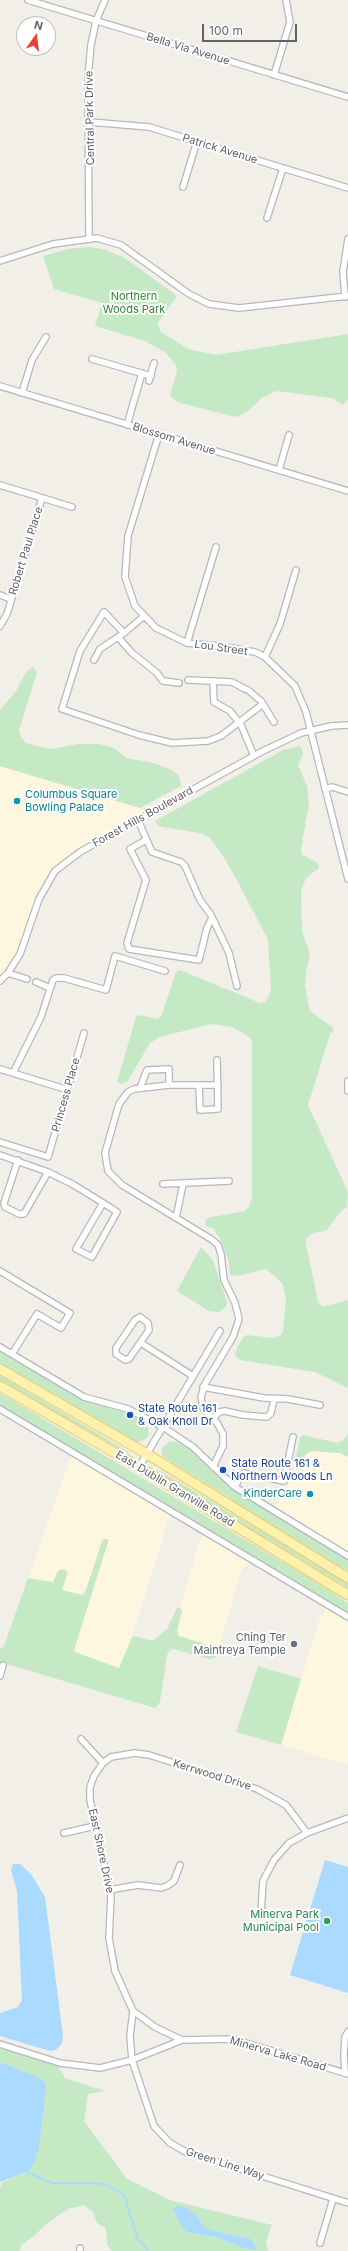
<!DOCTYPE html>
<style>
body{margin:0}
#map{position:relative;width:348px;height:2251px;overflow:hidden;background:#f1efe8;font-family:Inter,sans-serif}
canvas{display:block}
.north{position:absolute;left:16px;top:16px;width:40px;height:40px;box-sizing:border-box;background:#fff;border:1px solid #bfc1c3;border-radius:50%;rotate:14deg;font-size:11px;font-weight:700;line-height:16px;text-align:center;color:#5f6368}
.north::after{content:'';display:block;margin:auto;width:14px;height:18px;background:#ea4335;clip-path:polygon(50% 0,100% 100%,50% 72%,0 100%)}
.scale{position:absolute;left:202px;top:24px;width:95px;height:18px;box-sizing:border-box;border:2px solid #5f6368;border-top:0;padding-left:5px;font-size:12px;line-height:14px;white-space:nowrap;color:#5f6368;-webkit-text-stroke:3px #fff;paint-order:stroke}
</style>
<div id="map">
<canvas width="348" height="2251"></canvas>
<div class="north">N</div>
<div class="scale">100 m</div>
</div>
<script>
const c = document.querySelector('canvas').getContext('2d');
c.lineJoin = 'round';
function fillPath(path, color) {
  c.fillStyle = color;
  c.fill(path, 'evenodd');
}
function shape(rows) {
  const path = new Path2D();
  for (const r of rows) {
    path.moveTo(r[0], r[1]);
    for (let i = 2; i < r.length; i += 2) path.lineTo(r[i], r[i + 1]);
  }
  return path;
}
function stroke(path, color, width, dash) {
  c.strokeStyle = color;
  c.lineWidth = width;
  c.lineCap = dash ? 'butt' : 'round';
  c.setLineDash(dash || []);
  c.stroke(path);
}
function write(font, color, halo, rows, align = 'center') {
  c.font = font + ' Inter,sans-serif';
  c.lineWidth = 4;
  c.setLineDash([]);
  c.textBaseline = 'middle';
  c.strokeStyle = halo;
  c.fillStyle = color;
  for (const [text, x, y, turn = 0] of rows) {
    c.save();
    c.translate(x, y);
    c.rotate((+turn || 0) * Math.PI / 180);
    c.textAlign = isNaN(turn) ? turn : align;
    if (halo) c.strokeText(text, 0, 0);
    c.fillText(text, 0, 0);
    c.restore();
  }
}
fillPath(shape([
 [0,766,140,808,146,815,72,857,44,887,18,956,0,982],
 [74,1449,172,1508,132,1637,119,1669,79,1654,74,1650,108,1542,82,1595,62,1590,58,1571,53,1582,28,1578],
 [311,1451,340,1453,348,1457,348,1559,272,1513,306,1454],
 [208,1529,251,1556,241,1572,218,1650,215,1647,185,1639,179,1636,177,1630,182,1611,180,1608,199,1543],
 [330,1603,348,1613,348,1765,281,1745,319,1621]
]), '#fef7e0');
fillPath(shape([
 [89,247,103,249,125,258,177,296,157,324,161,332,188,349,216,355,348,334,348,400,343,405,332,398,276,391,262,398,247,412,235,417,177,402,170,395,177,371,176,365,165,352,145,341,95,326,102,303,54,289,43,256,68,249],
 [33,667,37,672,19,730,21,737,26,743,51,749,78,744,99,744,114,748,127,758,154,763,172,770,179,776,181,786,140,808,0,766,0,710,16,691,26,672],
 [299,746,302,748,303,754,298,765,307,786,309,803,301,849,302,855,317,862,319,868,306,878,301,891,302,931,310,954,306,972,305,986,310,1011,332,1027,334,1031,330,1034,308,1105,348,1192,347,1207,340,1212,327,1230,311,1234,306,1238,306,1244,318,1302,323,1307,348,1300,348,1388,315,1372,240,1360,235,1356,236,1350,243,1337,247,1335,273,1338,280,1336,283,1331,286,1297,282,1283,266,1269,237,1276,230,1275,229,1262,220,1239,214,1229,206,1226,205,1222,207,1218,245,1211,249,1207,252,1198,252,1041,248,1036,232,1027,211,1024,160,1037,150,1043,127,1082,122,1084,117,1082,136,1017,140,1015,157,1019,161,1017,176,972,180,970,260,1003,265,1002,269,996,271,989,268,940,239,884,222,854,209,837,199,833,158,826,155,821,283,750],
 [201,1247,213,1260,227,1302,226,1307,219,1312,209,1311,177,1291],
 [0,1351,80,1398,136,1416,145,1422,148,1428,149,1434,146,1439,138,1442,132,1440,0,1363],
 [0,1375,129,1452,129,1454,0,1382],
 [0,1393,326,1588,348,1603,348,1613,0,1405],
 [348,1434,348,1457,340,1453,311,1451,306,1454,301,1462,297,1462,296,1458,300,1437,303,1435,337,1443,344,1440],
 [170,1441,178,1442,188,1448,236,1492,348,1559,348,1571,275,1528,222,1493,165,1458,162,1454,162,1448],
 [159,1470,348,1583,348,1588,157,1473],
 [105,1539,108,1539,108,1542,74,1650,75,1652,119,1668,132,1637,134,1636,149,1640,154,1640,167,1629,177,1608,180,1608,182,1611,177,1630,179,1636,215,1647,218,1650,216,1657,210,1659,173,1649,170,1650,167,1655,160,1702,155,1708,0,1662,0,1649,4,1646,28,1578,53,1582,58,1571,62,1569,68,1572,62,1590,82,1595,85,1593,102,1541],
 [258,1666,301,1679,281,1745,236,1732],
 [0,2048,58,2066,65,2078,105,2091,88,2094,84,2121,127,2179,170,2200,272,2225,266,2241,268,2251,112,2251,107,2244,106,2228,97,2223,93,2212,84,2205,68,2209,46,2224,34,2236,21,2245,20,2251,0,2251,0,2188,2,2182,27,2172,46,2087,43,2079,0,2062]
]), '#c5e8c5');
fillPath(shape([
 [325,1860,348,1867,348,1993,290,1975],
 [13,1864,20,1864,31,1874,45,1897,63,2036,62,2043,56,2050,50,2051,0,2036,0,2013,18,2007,22,2000,17,1891,11,1870],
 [0,2062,43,2079,46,2087,39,2147,34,2163,27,2172,0,2182],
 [178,2205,185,2207,198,2217,202,2225,210,2230,251,2239,257,2249,255,2250,244,2248,216,2237,187,2232,182,2227,173,2209]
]), '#aadaff');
stroke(shape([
 [27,2172,52,2183,96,2183,109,2186,124,2195,137,2237,148,2251]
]), '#aadaff', 2);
const minor = shape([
 [28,0,348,97],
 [274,75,290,22,286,0],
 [90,122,149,127,348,188],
 [183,187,197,141],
 [267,218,283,168],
 [89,238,88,77,91,45,96,21,105,0],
 [0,261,53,244,97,238,121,245,189,294,209,304,239,308,348,296],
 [345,297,343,272,348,239],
 [92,359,151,376],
 [149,381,154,363],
 [0,386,348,491],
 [22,393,32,360,46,337],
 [127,425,142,373],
 [159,434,128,536,125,577,135,606,156,628,187,643,219,646,255,652,265,657,295,686,306,712,348,879],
 [279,470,289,435],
 [0,485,72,507],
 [0,595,11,599],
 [0,626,7,614,42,498],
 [124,633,104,612,80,651,62,709,139,735,172,743,208,741,221,736,263,704],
 [118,637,132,653,157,673,163,681,179,683],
 [187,643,216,547],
 [265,657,280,624,296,570],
 [94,660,100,649,124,633,143,617],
 [188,680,232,682,245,689],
 [213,681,214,702,230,711,241,725,254,756],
 [248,690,261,701,274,722],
 [325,789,332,787,348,792],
 [138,820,152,852,181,862,185,866,200,900,211,915,229,953,237,986],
 [146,840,130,849,146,880,127,943,129,949,199,960,207,928,212,918],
 [8,973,27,979],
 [0,981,8,973,20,954,39,899,55,871,80,852,261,752,301,733,331,726,348,725],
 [36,982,50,988],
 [0,1069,68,1090],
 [13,1073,41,1017,53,980,56,978,64,978,106,990,115,956,165,971],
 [348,1081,348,1091],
 [199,1086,200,1110,218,1109,217,1060],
 [140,1088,147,1070,169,1069,169,1085],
 [0,1142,48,1157,84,1033],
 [0,1155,48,1172,74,1185,103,1203,111,1208,117,1212,92,1257,76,1249,103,1203],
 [18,1160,4,1203,5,1207,19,1214,24,1214,48,1172],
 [163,1184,229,1181],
 [176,1218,183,1184],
 [0,1271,70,1313,61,1328,37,1314,12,1354],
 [140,1317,148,1323,149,1330,129,1359,125,1360,116,1354,116,1348,135,1320,140,1317],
 [141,1343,193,1376],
 [0,1347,84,1397,128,1409,163,1427,193,1447,235,1487,348,1556],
 [203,1387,264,1398,288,1399,320,1405],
 [0,1409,348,1617],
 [213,1419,219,1412,225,1411,243,1415,267,1417,271,1413,274,1399],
 [139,1467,220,1331],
 [213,1467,223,1446,223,1434,217,1423,203,1408,201,1397,205,1384,233,1337,239,1319,235,1303,224,1280,221,1254,218,1245,211,1239,122,1185,108,1171,105,1153,119,1104,128,1092,134,1089,169,1085,218,1085],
 [235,1487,241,1475,244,1473,284,1481,293,1437],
 [0,1676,3,1665],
 [81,1739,103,1763],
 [64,1833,95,1826],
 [307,1833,286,1805,257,1789,149,1755,135,1753,111,1757,103,1763,94,1776,90,1787,90,1800,111,1896,109,1938,115,1971,133,2011,130,2036,132,2060,154,2126,170,2143,186,2152,348,2203],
 [109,1890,138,1885,161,1888,167,1886,174,1881,180,1865],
 [261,1913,263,1881,274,1860,289,1843,307,1833,348,1818],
 [133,2011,155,2027,182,2040],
 [0,2044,60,2063,100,2068,132,2060,182,2040,233,2039,348,2074],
 [345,2073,344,2055,345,2037,348,2032],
 [320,2243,333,2199],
 [80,2251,80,2248]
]);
const primary = shape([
 [0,1369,147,1454,348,1578],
 [0,1386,139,1467,348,1595]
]);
stroke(minor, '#b5b8bc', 8);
stroke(primary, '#f2c960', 11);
stroke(minor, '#fff', 5.5);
stroke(primary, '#fff2af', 9);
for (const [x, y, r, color] of [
 [17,801,4,"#0f9aa8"],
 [130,1415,4,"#1a4fb4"],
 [223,1470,4,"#1a4fb4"],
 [310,1494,4,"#0f9aa8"],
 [294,1644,4,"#6b7280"],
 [327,1921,4,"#2e9e5b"]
]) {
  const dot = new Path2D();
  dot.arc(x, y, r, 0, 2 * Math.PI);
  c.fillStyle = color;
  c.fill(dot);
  stroke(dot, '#fff', 1.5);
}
write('11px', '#5f6368', '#fff', [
 ["Bella Via Avenue",188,49,17],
 ["Central Park Drive",90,118,-91],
 ["Patrick Avenue",220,149,17],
 ["Blossom Avenue",174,439,17],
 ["Robert Paul Place",26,551,-73],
 ["Lou Street",221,648,8],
 ["Forest Hills Boulevard",143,817,-29],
 ["Princess Place",66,1095,-74],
 ["East Dublin Granville Road",175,1489,31],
 ["Kerrwood Drive",212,1775,17],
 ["East Shore Drive",101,1851,78],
 ["Minerva Lake Road",278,2054,16],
 ["Green Line Way",225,2164,18]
]);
write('11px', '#348238', '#fff', [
 ["Northern",134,297],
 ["Woods Park",134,310]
]);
write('11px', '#0d838f', '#fff', [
 ["Columbus Square",25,795],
 ["Bowling Palace",25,808],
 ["KinderCare",302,1494,"right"]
], 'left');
write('11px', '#164399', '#fff', [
 ["State Route 161",138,1409],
 ["& Oak Knoll Dr",138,1422],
 ["State Route 161 &",231,1464],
 ["Northern Woods Ln",231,1477]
], 'left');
write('11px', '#5b616d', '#fff', [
 ["Ching Ter",286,1638],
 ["Maintreya Temple",286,1651]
], 'right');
write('11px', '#27864d', '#fff', [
 ["Minerva Park",319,1915],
 ["Municipal Pool",319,1928]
], 'right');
</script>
